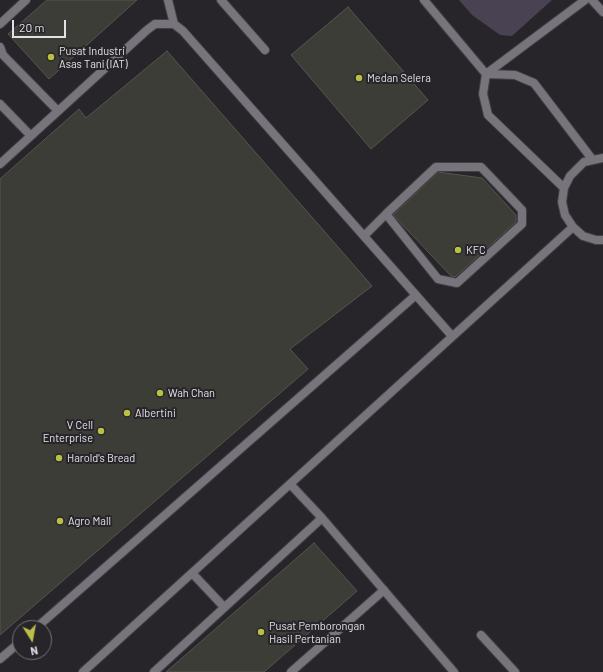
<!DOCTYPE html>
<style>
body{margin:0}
#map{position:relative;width:603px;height:672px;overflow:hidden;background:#27252a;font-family:Barlow,sans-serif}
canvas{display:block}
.north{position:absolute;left:12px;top:620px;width:40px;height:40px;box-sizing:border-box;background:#27252a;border:1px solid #727075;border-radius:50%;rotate:169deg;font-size:11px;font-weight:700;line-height:16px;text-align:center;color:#e3e1e5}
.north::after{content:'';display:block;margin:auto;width:14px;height:18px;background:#bac046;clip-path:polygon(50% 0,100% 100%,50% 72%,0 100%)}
.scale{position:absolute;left:12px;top:20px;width:54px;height:18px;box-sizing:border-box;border:2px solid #e3e1e5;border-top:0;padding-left:5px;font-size:12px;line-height:14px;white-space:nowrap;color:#e3e1e5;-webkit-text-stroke:3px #27252a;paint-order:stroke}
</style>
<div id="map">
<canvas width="603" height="672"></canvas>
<div class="north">N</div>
<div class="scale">20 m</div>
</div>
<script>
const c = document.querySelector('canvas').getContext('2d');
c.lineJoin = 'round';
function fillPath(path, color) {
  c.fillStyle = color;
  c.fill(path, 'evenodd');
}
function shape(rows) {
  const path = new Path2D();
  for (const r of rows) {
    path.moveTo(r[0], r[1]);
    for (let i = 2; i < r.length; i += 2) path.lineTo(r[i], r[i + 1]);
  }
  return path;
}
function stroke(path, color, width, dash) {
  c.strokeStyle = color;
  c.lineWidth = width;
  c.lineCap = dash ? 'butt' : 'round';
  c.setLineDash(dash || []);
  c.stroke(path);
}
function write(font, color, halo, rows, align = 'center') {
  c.font = font + ' Barlow,sans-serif';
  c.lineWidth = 4;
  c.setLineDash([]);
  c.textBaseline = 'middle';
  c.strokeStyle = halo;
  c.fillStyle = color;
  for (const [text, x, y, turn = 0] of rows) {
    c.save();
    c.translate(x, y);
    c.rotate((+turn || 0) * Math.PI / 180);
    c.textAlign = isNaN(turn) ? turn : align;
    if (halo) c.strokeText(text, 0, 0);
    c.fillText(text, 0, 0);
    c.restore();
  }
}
fillPath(shape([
 [459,0,552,0,512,36,500,35,472,15]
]), '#484253');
const building = shape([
 [47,0,137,0,49,79,8,34,47,0],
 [348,7,428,100,371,149,291,55,348,7],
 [167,51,372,286,290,349,308,369,0,635,0,179,79,109,86,118,167,51],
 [438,172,482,178,516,215,516,222,455,277,451,276,393,215,438,172],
 [314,543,357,591,264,672,166,672,314,543]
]);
fillPath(building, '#3c3d37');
stroke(building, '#565650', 1);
const lane = shape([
 [168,0,174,24],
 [221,0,265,50],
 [424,0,486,74,515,75,534,83,592,159],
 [592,0,603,12],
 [0,24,26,0],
 [0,47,3,55,58,111],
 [0,104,31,136],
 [603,158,584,162,570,176,564,188,562,202,565,215,573,227,583,236,596,240,603,240],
 [0,164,147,30,155,24,174,24,183,31,452,336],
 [564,188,488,115,483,94,486,74,585,0],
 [364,236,386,214,436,167,481,167,522,210,522,224,457,283,438,279,386,214],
 [290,484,322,518],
 [192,573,224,607],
 [36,628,416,295],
 [481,635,515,672],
 [0,659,20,642],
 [83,672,573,227],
 [154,672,322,518,454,672],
 [291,672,384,590]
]);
stroke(lane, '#434145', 10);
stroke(lane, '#77757b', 8);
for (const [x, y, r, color] of [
 [51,57,4,"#bac046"],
 [359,78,4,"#bac046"],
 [458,250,4,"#bac046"],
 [160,393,4,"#bac046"],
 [127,413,4,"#bac046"],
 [101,431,4,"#bac046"],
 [59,458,4,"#bac046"],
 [60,521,4,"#bac046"],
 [261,632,4,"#bac046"]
]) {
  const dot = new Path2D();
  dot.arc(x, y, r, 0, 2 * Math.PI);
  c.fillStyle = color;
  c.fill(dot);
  stroke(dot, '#27252a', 1.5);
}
write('11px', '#e3e1e5', '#27252a', [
 ["Pusat Industri",59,51],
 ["Asas Tani (IAT)",59,64],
 ["Medan Selera",367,78],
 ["KFC",466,250],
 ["Wah Chan",168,393],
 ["Albertini",135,413],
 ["V Cell",93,425,"right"],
 ["Enterprise",93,438,"right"],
 ["Harold's Bread",67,458],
 ["Agro Mall",68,521],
 ["Pusat Pemborongan",269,626],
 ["Hasil Pertanian",269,639]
], 'left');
</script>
